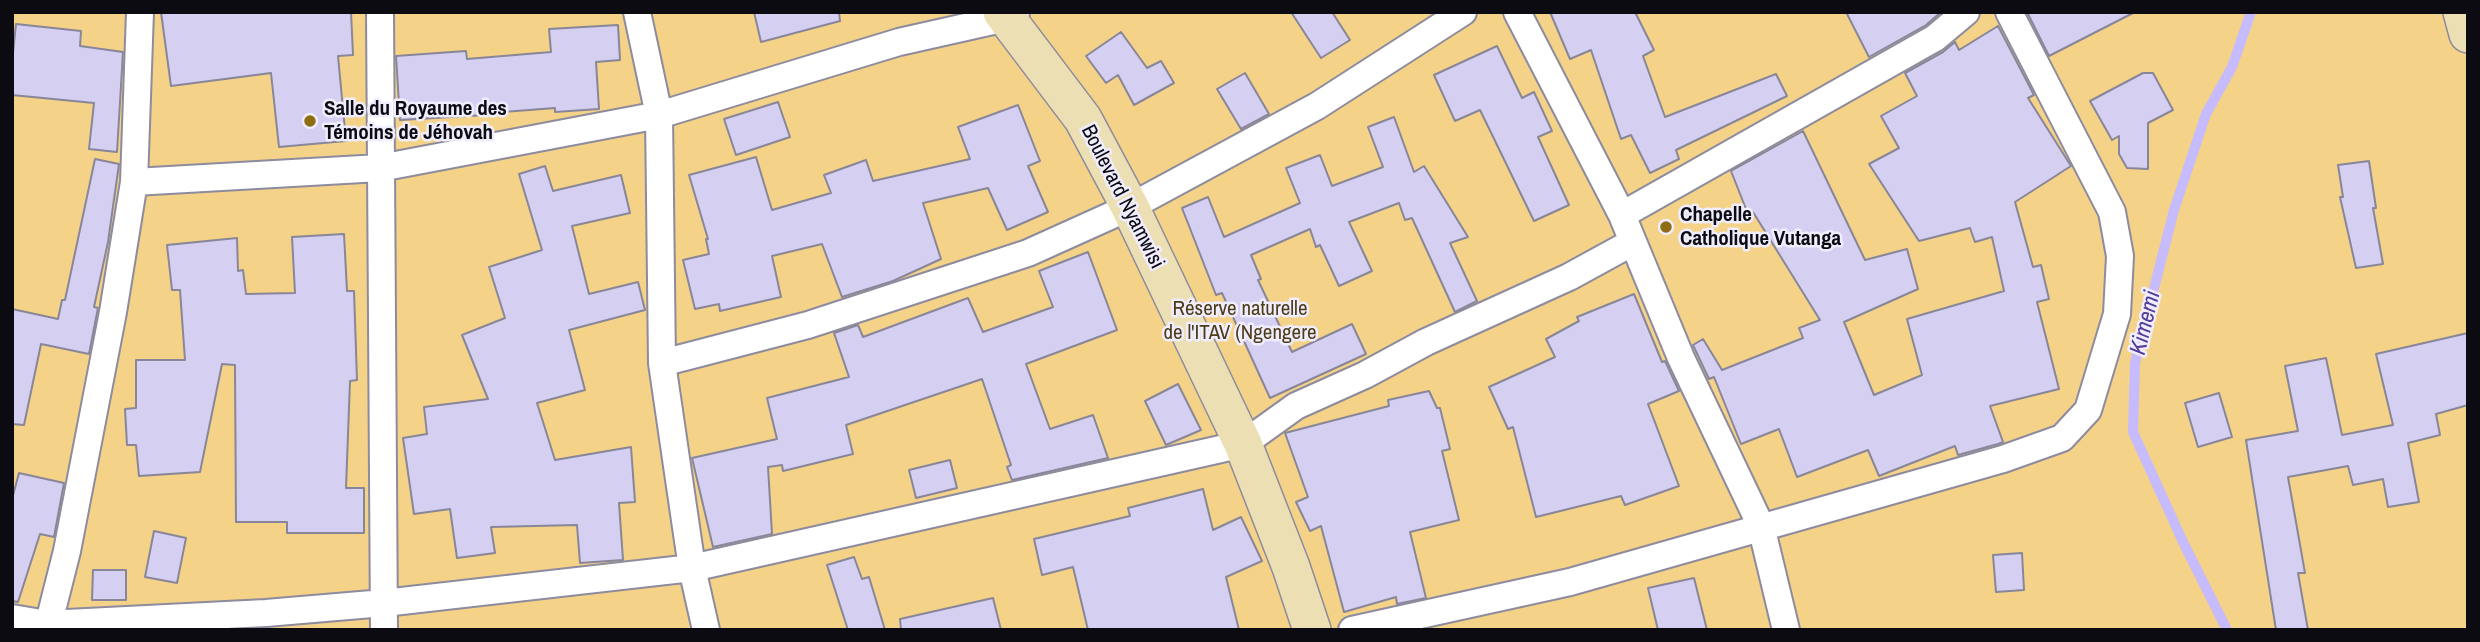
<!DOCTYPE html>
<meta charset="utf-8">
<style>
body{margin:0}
#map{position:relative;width:2480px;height:642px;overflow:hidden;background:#f0eefe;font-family:"Archivo Narrow",sans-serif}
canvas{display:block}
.frame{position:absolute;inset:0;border:14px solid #0c0b11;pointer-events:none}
</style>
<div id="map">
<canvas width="2480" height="642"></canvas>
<div class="frame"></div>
</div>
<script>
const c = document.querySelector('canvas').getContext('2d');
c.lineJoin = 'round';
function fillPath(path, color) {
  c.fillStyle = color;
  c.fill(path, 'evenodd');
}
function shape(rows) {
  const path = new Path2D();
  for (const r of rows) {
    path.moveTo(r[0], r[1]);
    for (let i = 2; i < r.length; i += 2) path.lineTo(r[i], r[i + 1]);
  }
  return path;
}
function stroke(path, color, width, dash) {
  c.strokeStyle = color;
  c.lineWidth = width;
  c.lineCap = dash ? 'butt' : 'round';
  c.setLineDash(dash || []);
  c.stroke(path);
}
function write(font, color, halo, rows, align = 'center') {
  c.font = font + ' "Archivo Narrow",sans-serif';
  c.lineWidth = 5;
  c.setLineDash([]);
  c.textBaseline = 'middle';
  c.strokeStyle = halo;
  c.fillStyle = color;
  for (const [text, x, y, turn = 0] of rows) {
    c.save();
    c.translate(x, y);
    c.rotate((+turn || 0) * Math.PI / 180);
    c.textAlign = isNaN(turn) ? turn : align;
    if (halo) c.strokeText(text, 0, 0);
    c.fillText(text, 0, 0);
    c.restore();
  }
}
fillPath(shape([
 [12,12,2468,12,2468,630,12,630]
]), '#f4d288');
stroke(shape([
 [2227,630,2183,542,2133,432,2135,363,2174,210,2206,114,2232,67,2251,12]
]), '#c5bbfd', 10);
const building = shape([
 [161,12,351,12,353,55,338,56,346,141,279,147,271,73,171,86,161,12],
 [754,12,839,12,840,21,761,42,754,12],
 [1291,12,1332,12,1350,40,1321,58,1291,12],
 [1550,12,1635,12,1654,50,1643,56,1665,117,1776,74,1787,96,1676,150,1679,159,1650,173,1631,135,1621,139,1591,50,1570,59,1550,12],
 [1846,12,1939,12,1940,13,1926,25,1869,57,1846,12],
 [2027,12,2135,12,2049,56,2027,12],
 [16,24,81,31,80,46,123,52,117,152,89,149,94,103,12,95,12,63,16,24],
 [618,25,620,60,596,62,599,109,555,112,555,108,503,112,503,114,400,120,396,56,466,51,467,59,551,52,549,29,618,25],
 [1998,26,2034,95,2028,98,2071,166,2015,202,2033,267,2041,265,2049,299,2037,302,2059,389,1990,406,2003,442,1998,444,1958,455,1955,446,1879,476,1868,450,1797,477,1779,429,1741,444,1714,377,1709,379,1693,345,1703,339,1722,370,1803,338,1799,328,1820,320,1753,212,1748,214,1731,171,1803,131,1865,260,1907,249,1918,289,1844,322,1874,395,1922,375,1907,319,2004,291,1992,237,1975,242,1970,228,1919,241,1869,164,1899,148,1881,116,1917,96,1905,73,1943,52,1955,42,1959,50,1998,26],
 [1121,32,1147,68,1161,61,1174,83,1134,105,1118,75,1106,83,1086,56,1121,32],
 [1497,46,1522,98,1534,92,1552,131,1538,137,1569,205,1534,221,1480,110,1455,121,1434,75,1497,46],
 [1245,73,1269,114,1241,129,1217,89,1245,73],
 [2143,73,2153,73,2173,110,2148,123,2148,169,2127,168,2119,154,2119,136,2112,140,2090,101,2143,73],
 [778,102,790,137,736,155,724,119,778,102],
 [1018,105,1040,161,1028,166,1048,212,1007,230,988,188,923,203,941,259,893,281,842,297,822,244,772,256,781,297,720,311,719,304,695,309,683,260,709,254,706,239,708,239,689,175,756,157,772,210,831,193,824,175,866,160,873,181,970,159,958,127,1018,105],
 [1394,117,1414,172,1424,166,1468,237,1450,243,1477,301,1455,312,1412,218,1405,220,1399,203,1349,222,1372,271,1339,286,1320,245,1316,247,1310,229,1251,255,1261,279,1258,280,1292,352,1352,324,1366,354,1270,398,1222,293,1216,295,1182,208,1208,197,1224,237,1300,203,1286,168,1320,155,1332,186,1383,167,1368,127,1394,117],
 [95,159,119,164,108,242,94,307,98,308,89,354,41,344,24,425,12,424,12,309,58,319,62,300,65,300,95,159],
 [2369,161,2376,208,2373,208,2383,264,2356,268,2340,197,2343,197,2338,165,2369,161],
 [545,166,553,191,621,175,630,213,572,226,589,294,638,282,645,310,569,330,585,390,537,403,555,460,631,447,635,502,619,503,623,560,580,563,577,525,491,527,495,553,457,558,450,509,414,514,403,438,427,434,424,407,488,399,462,335,505,318,489,267,542,250,519,174,545,166],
 [344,234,347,291,354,291,357,380,350,381,346,488,364,488,364,533,287,533,287,522,236,522,235,365,222,364,200,472,139,476,136,445,127,445,125,409,136,408,136,360,185,360,180,290,172,290,167,245,237,238,238,271,243,270,246,294,295,293,292,237,344,234],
 [1088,252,1117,330,1026,364,1050,429,1093,415,1108,458,1012,480,1007,467,1011,465,982,379,846,425,853,454,783,471,782,465,768,467,772,534,713,547,692,458,777,439,767,398,849,377,834,333,858,325,863,337,968,298,983,332,1053,307,1039,271,1088,252],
 [1634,294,1662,362,1665,361,1679,391,1648,404,1679,486,1625,505,1621,496,1536,517,1513,427,1508,429,1489,387,1555,357,1546,339,1579,321,1577,317,1634,294],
 [2468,333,2468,405,2436,414,2440,435,2408,443,2419,502,2388,507,2383,479,2353,485,2348,466,2288,477,2305,573,2298,573,2308,630,2276,630,2246,440,2298,431,2285,366,2326,358,2342,435,2393,425,2376,354,2468,333],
 [1178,384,1201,430,1166,445,1145,401,1178,384],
 [1429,391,1437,408,1440,408,1450,449,1442,451,1459,520,1410,532,1426,598,1397,604,1396,597,1344,612,1321,526,1310,531,1296,502,1308,497,1285,433,1389,406,1388,400,1429,391],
 [2219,393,2232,437,2198,447,2185,403,2219,393],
 [950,460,957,488,916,498,909,470,950,460],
 [19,473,64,483,54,537,40,534,18,602,12,601,12,499,19,473],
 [1203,489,1213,530,1241,517,1262,561,1226,577,1239,630,1088,630,1073,567,1042,575,1034,539,1130,516,1128,508,1203,489],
 [154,531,186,538,177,583,145,577,154,531],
 [2022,553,2024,590,1996,592,1993,555,2022,553],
 [854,557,862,579,869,577,885,630,848,630,827,565,854,557],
 [93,570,126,570,126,600,92,600,93,570],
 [1694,578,1707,630,1658,630,1648,588,1694,578],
 [993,598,1001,630,901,630,900,619,993,598]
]);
fillPath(building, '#d5d0f2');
stroke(building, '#888698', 2);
const street = shape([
 [380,12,384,630],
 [637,12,659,115,662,363,692,568,706,630],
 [1517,12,1622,215,1681,358,1761,526,1786,630],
 [134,182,380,168,659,115,899,42,1006,18,1016,12],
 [1622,215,1935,38,1966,12],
 [662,363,808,325,1028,253,1130,207,1317,106,1463,12],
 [12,618,47,624,266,613,384,603,692,568,1243,444,1296,406,1365,375,1426,342,1569,277,1633,242],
 [47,630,67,551,113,312,134,182,140,12],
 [1352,630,1570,582,2003,459,2062,438,2088,410,2117,314,2120,256,2112,212,2009,12]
]);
const secondary = shape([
 [1002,12,1083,119,1130,207,1243,444,1291,567,1312,630],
 [2462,12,2468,34]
]);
stroke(street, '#8d8b9d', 30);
stroke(secondary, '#8d8b9d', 40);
stroke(street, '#fff', 26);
stroke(secondary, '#eddfb4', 37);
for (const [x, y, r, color] of [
 [310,121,7,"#8f6d12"],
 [1666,227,7,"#8f6d12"]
]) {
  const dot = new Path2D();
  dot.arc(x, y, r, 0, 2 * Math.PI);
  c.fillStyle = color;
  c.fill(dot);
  stroke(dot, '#f0eefe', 2.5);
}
write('bold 21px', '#0c0b11', '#f0eefe', [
 ["Salle du Royaume des",324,109],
 ["Témoins de Jéhovah",324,133],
 ["Chapelle",1680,215],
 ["Catholique Vutanga",1680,239]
], 'left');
write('21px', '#0c0b11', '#f0eefe', [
 ["Boulevard Nyamwisi",1122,197,63]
]);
write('21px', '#4d3c17', '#f0eefe', [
 ["Réserve naturelle",1240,309],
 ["de l'ITAV (Ngengere",1240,333]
]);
write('italic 23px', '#543c99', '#f0eefe', [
 ["Kimemi",2146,323,-76]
]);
</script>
